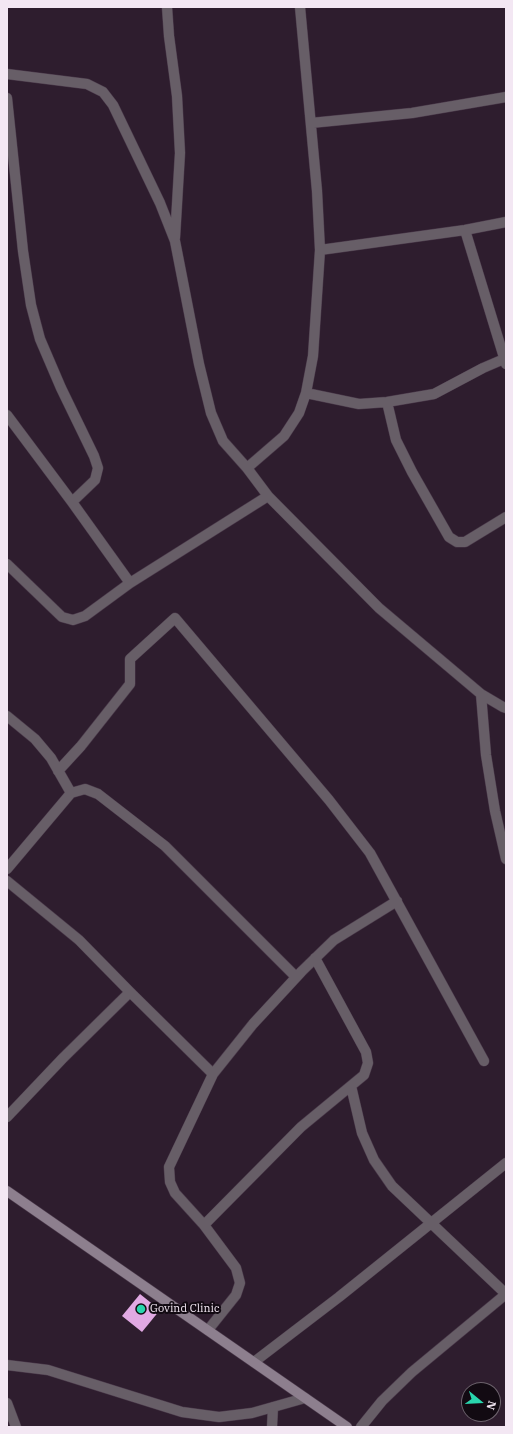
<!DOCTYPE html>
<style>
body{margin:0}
#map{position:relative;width:513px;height:1434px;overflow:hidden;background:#2e1d2e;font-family:"IBM Plex Serif",serif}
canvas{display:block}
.frame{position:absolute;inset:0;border:8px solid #f3e7f3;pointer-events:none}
.north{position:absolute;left:461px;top:1382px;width:40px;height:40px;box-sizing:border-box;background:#120a12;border:1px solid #6c626c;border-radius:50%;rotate:108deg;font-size:11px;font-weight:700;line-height:16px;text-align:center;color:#f3e7f3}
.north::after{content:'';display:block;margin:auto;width:14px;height:18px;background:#29d5ad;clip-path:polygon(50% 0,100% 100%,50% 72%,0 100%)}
</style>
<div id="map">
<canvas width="513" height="1434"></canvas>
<div class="frame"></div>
<div class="north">N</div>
</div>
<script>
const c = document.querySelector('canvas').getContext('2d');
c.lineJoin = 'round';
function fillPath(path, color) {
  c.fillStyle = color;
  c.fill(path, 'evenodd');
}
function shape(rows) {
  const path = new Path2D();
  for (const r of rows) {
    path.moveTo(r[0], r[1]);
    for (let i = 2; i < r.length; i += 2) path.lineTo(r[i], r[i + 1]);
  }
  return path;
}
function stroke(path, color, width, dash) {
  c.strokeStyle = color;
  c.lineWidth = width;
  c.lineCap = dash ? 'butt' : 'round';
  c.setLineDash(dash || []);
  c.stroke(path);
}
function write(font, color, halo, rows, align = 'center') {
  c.font = font + ' "IBM Plex Serif",serif';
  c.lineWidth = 4;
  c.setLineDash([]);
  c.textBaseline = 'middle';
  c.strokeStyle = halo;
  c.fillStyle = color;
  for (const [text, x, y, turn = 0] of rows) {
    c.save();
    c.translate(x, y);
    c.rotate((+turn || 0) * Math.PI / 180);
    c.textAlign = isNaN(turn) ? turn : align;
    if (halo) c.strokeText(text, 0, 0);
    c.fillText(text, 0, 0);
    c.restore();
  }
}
fillPath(shape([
 [140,1294,160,1310,142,1332,122,1316]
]), '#e1a9e3');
const street = shape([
 [167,7,169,36,177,96,180,153,175,238],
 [7,74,87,84,103,92,113,105,160,203,175,241,199,364,211,413,223,441,247,468,268,496,379,608,481,694,503,707,506,708],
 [7,98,23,251,31,305,40,339,61,388,94,456,98,468,95,480,72,502],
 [311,123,412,113,506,97],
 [465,230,506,364],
 [320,250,465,230,506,222],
 [306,393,359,404,387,402,434,394,483,368,504,359],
 [387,402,396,440,412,472,449,537,457,542,465,542,506,517],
 [7,415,72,502,130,583],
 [247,468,284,436,299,413,306,393,313,356,320,250,317,191,300,7],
 [7,564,62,617,73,620,85,616,130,583,268,496],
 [481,694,486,755,495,811,506,859],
 [7,716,35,739,51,758,71,793],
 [58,771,81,746,130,684,130,659,175,618,329,800,370,853,484,1061],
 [7,869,71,793,85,789,98,794,165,846,296,977],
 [7,881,79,940,130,992,213,1074],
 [351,1086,362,1133,374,1160,392,1186,506,1294],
 [7,1117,63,1058,130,992],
 [204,1225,301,1127,364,1075,368,1063,366,1052,315,958],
 [208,1330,236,1295,240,1283,236,1268,204,1225,175,1193,170,1182,169,1167,213,1074,253,1024,302,971,334,940,397,901],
 [254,1362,339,1297,506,1163],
 [7,1365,48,1370,182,1412,219,1417,252,1413,305,1398],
 [7,1403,16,1427],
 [272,1427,273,1407],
 [361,1427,382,1401,412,1372,506,1294]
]);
const secondary = shape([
 [7,1191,347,1427]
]);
stroke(street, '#4a394a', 11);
stroke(secondary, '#4a394a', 11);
stroke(street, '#675e67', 10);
stroke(secondary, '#8d7f8e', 10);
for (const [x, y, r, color] of [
 [141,1309,5,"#29d5ad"]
]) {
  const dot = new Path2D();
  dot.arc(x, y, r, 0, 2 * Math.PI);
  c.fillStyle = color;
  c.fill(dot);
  stroke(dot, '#120a12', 1.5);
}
write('11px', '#f3e7f3', '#120a12', [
 ["Govind Clinic",150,1309]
], 'left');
</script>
